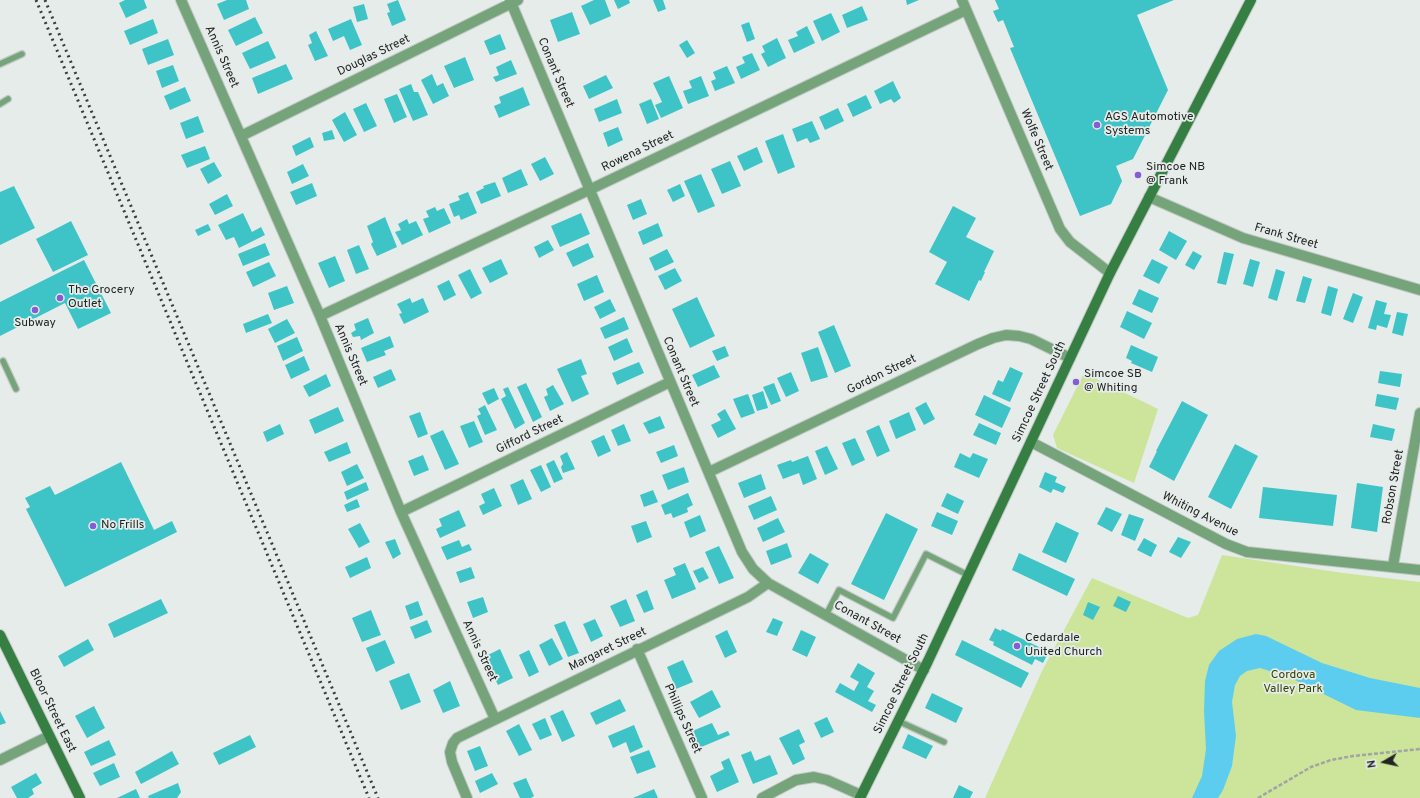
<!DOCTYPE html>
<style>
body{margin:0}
#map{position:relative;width:1420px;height:798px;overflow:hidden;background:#e5ece9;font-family:Overpass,sans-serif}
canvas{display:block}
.north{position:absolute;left:1364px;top:742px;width:40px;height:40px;-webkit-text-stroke:3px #e5ece9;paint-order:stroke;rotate:261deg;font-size:11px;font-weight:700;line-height:16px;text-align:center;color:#222423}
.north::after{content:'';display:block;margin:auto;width:14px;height:18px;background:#222423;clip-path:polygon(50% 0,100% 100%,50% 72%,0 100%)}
</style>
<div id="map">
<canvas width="1420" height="798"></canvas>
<div class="north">N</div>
</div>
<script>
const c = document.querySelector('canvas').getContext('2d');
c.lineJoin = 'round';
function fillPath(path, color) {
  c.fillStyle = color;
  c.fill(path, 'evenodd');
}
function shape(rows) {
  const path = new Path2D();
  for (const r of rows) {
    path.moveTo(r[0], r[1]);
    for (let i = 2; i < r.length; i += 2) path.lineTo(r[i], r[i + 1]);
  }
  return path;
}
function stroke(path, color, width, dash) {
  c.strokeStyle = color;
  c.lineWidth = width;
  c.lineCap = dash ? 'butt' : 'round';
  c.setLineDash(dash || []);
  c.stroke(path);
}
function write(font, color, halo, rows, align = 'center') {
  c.font = font + ' Overpass,sans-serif';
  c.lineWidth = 3.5;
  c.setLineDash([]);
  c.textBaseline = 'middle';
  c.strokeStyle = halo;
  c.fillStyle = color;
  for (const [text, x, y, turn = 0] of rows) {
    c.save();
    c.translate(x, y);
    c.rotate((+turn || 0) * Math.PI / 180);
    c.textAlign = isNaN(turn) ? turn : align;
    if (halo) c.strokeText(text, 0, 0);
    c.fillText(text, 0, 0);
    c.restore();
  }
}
fillPath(shape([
 [1084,373,1158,409,1134,483,1057,448,1053,435],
 [1222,555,1343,573,1420,582,1420,798,985,798,1042,671,1092,578,1188,618,1198,615]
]), '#cde49b');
fillPath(shape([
 [1256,634,1266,636,1322,663,1370,678,1420,688,1420,718,1356,710,1289,677,1260,668,1247,671,1240,676,1235,685,1232,702,1236,736,1232,766,1223,790,1218,798,1192,798,1202,776,1206,749,1204,711,1205,681,1209,665,1219,651,1237,639]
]), '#5ccdef');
fillPath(shape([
 [125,0,144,0,147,8,126,18,119,3],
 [227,0,246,0,249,9,224,20,217,4],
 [398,0,406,20,392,26,387,13,390,12,387,4],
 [594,0,605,0,611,16,590,25,581,6],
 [614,0,629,0,630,3,618,9],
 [653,0,663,0,666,9,658,12],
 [906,0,919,0,907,5],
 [995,0,1174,0,1137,15,1168,90,1133,159,1116,166,1122,181,1111,204,1080,216,1010,48,1014,47,1003,20,998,22,993,11,999,9],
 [364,4,368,19,357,22,353,7],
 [862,6,868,20,847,28,842,15],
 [572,12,580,34,558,42,550,20],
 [831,13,840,32,822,41,813,21],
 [255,17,263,33,236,46,228,30],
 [153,19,158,33,130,45,124,31],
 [351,19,362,45,350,50,344,36,333,41,328,29],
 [749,22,755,39,747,42,741,25],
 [807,26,815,43,794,53,788,40,798,36,796,32],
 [316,31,328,56,315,61,308,45,312,43,309,35],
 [500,34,506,49,490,55,484,41],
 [777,38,786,58,768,67,761,54,765,52,762,46],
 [168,39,174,55,148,65,142,49],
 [687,40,695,53,687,58,679,45],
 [268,41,276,58,250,69,242,53],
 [752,53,760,70,741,79,736,67,745,63,742,57],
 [465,57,474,80,454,88,444,66],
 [511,60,517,74,496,82,493,77,499,75,496,67],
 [286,64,293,79,258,94,252,78],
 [173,65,179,81,162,88,156,71],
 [727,66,735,83,715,91,711,81,716,79,713,72],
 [432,74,437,86,443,83,449,96,433,104,421,80],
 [606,75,613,88,589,99,583,86],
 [669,76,683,108,661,118,655,105,662,102,653,83],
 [701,76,709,96,688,104,683,91,692,88,689,81],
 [893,81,901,98,894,103,891,99,880,104,874,91],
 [411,84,414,92,418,92,428,115,413,121,399,89],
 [185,87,191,101,170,110,164,96],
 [523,87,530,105,499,118,494,106,501,103,499,97],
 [397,94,407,117,394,123,384,99],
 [866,95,872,108,853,117,847,104],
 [617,99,622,113,599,122,594,109],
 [651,99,659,119,647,124,639,104],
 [366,103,377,126,364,132,353,109],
 [838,108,844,121,825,130,819,117],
 [345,112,357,135,344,142,332,120],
 [198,116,204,132,186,139,180,123],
 [812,121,820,139,810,143,807,138,797,142,792,129],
 [618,127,623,140,608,147,603,133],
 [332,130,335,139,324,141,322,133],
 [783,134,795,167,778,174,765,141],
 [310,137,314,147,296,156,292,146],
 [205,146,210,159,187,168,181,155],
 [757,147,763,162,744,171,737,156],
 [545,157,554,174,540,181,531,164],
 [730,161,741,186,722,194,711,169],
 [214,162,222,176,208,184,200,169],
 [303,164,309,176,292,184,287,172],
 [521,169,528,185,508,193,502,178],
 [701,174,715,206,698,213,684,181],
 [495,182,501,196,481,204,476,192,484,188,483,186],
 [312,183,317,196,296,205,290,192],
 [680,184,685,196,673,202,667,190],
 [14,186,35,228,0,245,0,192],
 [468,192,477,213,461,220,459,215,454,217,449,204,460,200,458,196],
 [227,194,233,206,215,215,209,204],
 [641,199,647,214,633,220,627,205],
 [953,206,976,218,966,237,994,251,984,272,985,272,981,281,979,280,969,301,935,284,947,262,929,252],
 [435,207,437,211,444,208,451,223,429,233,423,219,429,217,426,211],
 [243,213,252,232,261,227,265,235,239,248,234,237,226,240,218,225],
 [581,213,590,234,560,247,551,226],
 [385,217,397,247,377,256,371,244,373,242,367,226],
 [407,219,409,224,416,221,423,235,402,245,395,232,401,230,398,224],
 [71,221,88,255,53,272,36,239],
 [658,223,663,236,643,245,638,232],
 [208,224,211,230,198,236,195,230],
 [1169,231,1187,241,1176,260,1159,250],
 [548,240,554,250,539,258,534,247],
 [265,243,270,255,243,266,238,254],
 [588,243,594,257,573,267,566,253],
 [359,245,369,269,356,274,347,250],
 [667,249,674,262,655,271,649,258],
 [1193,251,1202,256,1194,270,1185,265],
 [1224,252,1234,254,1226,285,1217,283],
 [335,256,345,281,329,288,318,263],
 [501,259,508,274,490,283,482,268],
 [1152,259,1168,267,1159,284,1143,276],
 [1250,259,1260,262,1253,287,1243,284],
 [84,260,111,313,78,329,65,303,0,336,0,302],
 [269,262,276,276,253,287,246,272],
 [675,268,682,281,665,290,658,276],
 [470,269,482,293,471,299,458,275],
 [1276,269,1285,272,1277,301,1268,298],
 [597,275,604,292,584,301,577,284],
 [1303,276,1312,279,1305,303,1296,301],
 [449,280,456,295,444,301,437,286],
 [287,286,294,303,274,310,268,293],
 [1328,286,1338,289,1331,316,1321,313],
 [1139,289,1159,298,1152,313,1132,304],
 [1353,293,1363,297,1353,323,1343,319],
 [697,297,715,336,690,348,672,309],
 [410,298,412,303,423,298,429,312,404,324,399,314,402,313,397,304],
 [610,299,616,311,600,319,594,307],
 [1376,300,1387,303,1384,314,1391,315,1387,328,1377,325,1376,330,1368,328],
 [1127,311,1152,323,1144,339,1120,327],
 [1397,312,1408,314,1403,336,1392,333],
 [268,314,272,323,246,333,243,324],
 [624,317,629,329,605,339,600,328],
 [368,318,374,333,361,340,360,336,353,337,351,333,356,330,354,324],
 [287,319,295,333,275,343,268,329],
 [834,325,851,366,835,373,818,332],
 [390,336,394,347,384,351,386,355,367,362,361,348],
 [297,337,303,351,283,361,277,346],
 [627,338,633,352,614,361,608,347],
 [1131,345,1158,357,1152,372,1131,363,1132,361,1126,358],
 [725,346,729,356,717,361,712,351],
 [818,347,828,377,811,382,801,353],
 [304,356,310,370,291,379,285,365],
 [581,359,587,374,581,376,589,394,572,402,557,369],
 [639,362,644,373,617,385,612,373],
 [714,365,720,377,698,387,692,375],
 [1010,367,1023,373,1010,402,992,394,998,380,1003,382],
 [391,369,396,380,378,388,373,377],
 [1380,371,1402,374,1400,387,1378,383],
 [791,372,799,391,786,397,777,378],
 [326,374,331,386,309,397,303,386],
 [526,383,542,417,533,422,517,387],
 [774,383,781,401,771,405,763,387],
 [553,385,564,404,550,411,544,397,548,395,546,389],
 [508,387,525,423,515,429,501,399,506,396,503,389],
 [494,388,499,399,488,405,482,393],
 [763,391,768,408,757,411,752,395],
 [748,394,755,413,741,418,733,399],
 [1377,394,1399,398,1396,410,1375,406],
 [984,395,1011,408,1002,428,975,415],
 [1182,401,1208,415,1174,481,1149,467,1157,451,1156,451],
 [926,402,935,419,924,425,915,408],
 [485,405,497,430,485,435,477,416,481,414,478,409],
 [338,407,344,421,315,434,309,420],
 [725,409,736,429,718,438,711,425,721,420,717,414],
 [420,412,428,434,418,438,409,416],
 [909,412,916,430,896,439,889,421],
 [660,416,665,428,649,434,643,423],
 [474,421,483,442,469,448,460,426],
 [979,423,1001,433,996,445,973,435],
 [280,424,284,434,267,442,263,432],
 [624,424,631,441,618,446,611,430],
 [1373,424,1395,429,1392,441,1370,437],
 [879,425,890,451,877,457,866,431],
 [443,430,459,464,445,470,430,436],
 [604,435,611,451,598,457,591,441],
 [855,438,865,460,852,466,842,443],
 [347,442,351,453,329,462,324,452],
 [1235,444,1258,456,1231,509,1208,497],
 [674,445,678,456,661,463,656,452],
 [827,446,838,469,825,475,815,451],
 [567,452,575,469,563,473,561,467,563,464,560,456],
 [960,453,970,458,973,453,988,459,979,478,954,467],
 [423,455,429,470,414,476,408,461],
 [808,456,817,479,803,485,799,473,783,479,777,465,791,460,792,462],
 [554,460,563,479,554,483,546,464],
 [121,462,154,530,172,521,177,532,65,587,26,509,30,507,25,498,50,486,55,495],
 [357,464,364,478,347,486,341,472],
 [541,465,551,487,541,492,530,470],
 [684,467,689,482,668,490,662,475],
 [1045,472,1057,477,1055,482,1066,487,1063,493,1053,489,1051,493,1039,487],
 [761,474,766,489,744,498,738,483],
 [523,479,532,499,518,505,510,485],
 [366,482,369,490,347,500,344,492],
 [1357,483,1383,487,1377,532,1351,528],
 [1263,487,1337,495,1333,526,1259,518],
 [494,488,502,506,483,515,479,506,485,503,481,494],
 [653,490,658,502,644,507,640,495],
 [688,493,693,505,687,508,688,512,673,518,671,513,665,515,661,505],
 [947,493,964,501,958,514,941,506],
 [771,496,777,510,754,520,748,506],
 [357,499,360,507,347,512,344,505],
 [1106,507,1122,514,1112,532,1097,524],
 [459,510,466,526,440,538,436,529,442,526,439,519],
 [937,512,958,521,952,535,931,526],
 [886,513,918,529,884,600,851,584],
 [1129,514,1144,519,1135,541,1121,535],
 [700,515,706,531,690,538,684,522],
 [778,518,785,532,763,542,757,528],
 [646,521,652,537,637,543,631,526],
 [1056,522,1079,533,1066,563,1042,552],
 [360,523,370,542,359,548,348,529],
 [1178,537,1191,542,1181,558,1169,552],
 [1144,538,1157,545,1151,557,1137,550],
 [395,539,401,554,393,559,385,542],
 [459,540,462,547,469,544,472,550,447,560,441,547],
 [787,543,792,557,771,565,766,551],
 [719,546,734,578,719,584,705,552],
 [810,553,829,564,818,584,798,573],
 [1019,553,1075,579,1067,596,1012,570],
 [367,557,371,568,350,578,345,567],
 [685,563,696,589,672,599,664,580,676,575,673,568],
 [471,567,475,578,460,583,456,572],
 [703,567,709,578,699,583,693,571],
 [647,590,654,609,644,613,636,595],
 [1118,596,1131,602,1126,612,1113,606],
 [483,597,488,612,473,618,467,602],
 [161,599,168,613,114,638,108,624],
 [626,599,635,621,620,627,610,606],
 [418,601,423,615,410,620,405,606],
 [1088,602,1100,607,1093,620,1083,615],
 [371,610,381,635,362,642,352,618],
 [773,618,783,622,777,636,766,632],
 [595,619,603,636,591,642,583,624],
 [427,620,432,632,415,639,410,627],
 [565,621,579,653,568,657,554,625],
 [995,628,1001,631,1002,629,1041,648,1040,649,1048,653,1043,663,1035,659,1032,665,993,645,994,642,989,640],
 [727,630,737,652,725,658,715,636],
 [801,630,816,637,807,657,792,650],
 [552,638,563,659,549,666,539,645],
 [88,639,94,650,64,667,58,656],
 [385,640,395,663,376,672,366,648],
 [962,640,1029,673,1021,688,955,655],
 [500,649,513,678,498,685,484,657],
 [529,650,539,672,529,677,519,655],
 [683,660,693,682,676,689,667,667],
 [858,663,875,673,867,687,874,691,868,701,876,705,872,712,835,692,840,683,854,691,859,682,850,677],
 [409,673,421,702,401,710,389,681],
 [450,681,460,706,443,713,433,690],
 [712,690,721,707,699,718,690,702],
 [932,693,963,708,956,723,925,708],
 [620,699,626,711,596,725,590,713],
 [94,706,105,728,87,738,75,716],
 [563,710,575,736,562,742,550,716],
 [0,711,6,723,0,725],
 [827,717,834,732,821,738,814,723],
 [545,718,552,735,540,740,532,724],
 [712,723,718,735,728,731,730,735,699,748,692,731],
 [519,724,532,750,519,756,506,731],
 [634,725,643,747,630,753,626,742,613,748,608,736],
 [799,729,805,742,799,745,805,759,793,765,779,738],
 [908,734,933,746,926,759,902,748],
 [250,735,256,747,219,765,213,753],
 [109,740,116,755,91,766,84,752],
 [480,746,488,766,475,771,467,751],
 [649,750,656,767,637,774,630,757],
 [172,751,179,764,141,784,135,772],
 [751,751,755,761,770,755,778,774,753,784,741,755],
 [729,758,739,782,717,792,710,776,724,769,721,762],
 [114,763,120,777,100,786,93,773],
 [36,773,42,783,32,789,34,794,28,798,17,798,11,787],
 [492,773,498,784,480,793,475,781],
 [526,778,534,796,531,798,520,798,513,783],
 [178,783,181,792,177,798,149,798,148,796],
 [959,785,973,792,970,798,953,798],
 [136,789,140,798,117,798],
 [654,789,658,798,633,798]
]), '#3ec4c6');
const service = shape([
 [0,64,22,54],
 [0,104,8,99],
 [3,361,16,389],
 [826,615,839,590,893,618,926,554,968,575],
 [898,721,944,742]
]);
const minor = shape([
 [181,0,320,316,401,512,495,719],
 [510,0,742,552,753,569,768,583,924,670],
 [962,0,1060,229,1070,242,1110,273],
 [241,136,518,0],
 [1149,197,1243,238,1420,290],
 [320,316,589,190,966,10],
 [1031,442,1226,544,1247,552,1420,570],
 [709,472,978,344,993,338,1006,335,1019,336,1031,339,1070,358],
 [401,512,670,382],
 [1393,566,1420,413],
 [637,649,702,798],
 [0,760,49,736],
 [467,798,452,762,450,752,453,743,457,738,748,597,768,583],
 [762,798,796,780,814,777,827,780,861,795]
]);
const secondary = shape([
 [0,635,80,798],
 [860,798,928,661,1110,273,1251,0]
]);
stroke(service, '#c2c8c5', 8);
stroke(minor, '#c2c8c5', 12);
stroke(secondary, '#c2c8c5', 12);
stroke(shape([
 [1258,798,1311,767,1331,760,1353,756,1420,749]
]), '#a0a5a3', 2.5, [4, 2]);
stroke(service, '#75a37a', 5.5);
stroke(minor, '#75a37a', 10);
stroke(secondary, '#367f43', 10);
stroke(shape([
 [36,0,369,798],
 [45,0,378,798]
]), '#3a3d3c', 3, [2, 4]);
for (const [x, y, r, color] of [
 [1097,125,4,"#845cd6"],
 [1138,175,4,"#845cd6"],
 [60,298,4,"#845cd6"],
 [35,310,4,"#845cd6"],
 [1076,382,4,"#845cd6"],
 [93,526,4,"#845cd6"],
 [1017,646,4,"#845cd6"]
]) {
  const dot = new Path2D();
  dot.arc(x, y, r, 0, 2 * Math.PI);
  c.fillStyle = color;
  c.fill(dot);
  stroke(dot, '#e5ece9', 1.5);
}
write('12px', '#222423', '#e5ece9', [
 ["Douglas Street",374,56,-26],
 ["Annis Street",221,57,66],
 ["Conant Street",555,73,67],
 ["Wolfe Street",1036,140,67],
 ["Rowena Street",638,152,-26],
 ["Frank Street",1286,237,16],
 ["Annis Street",350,355,67],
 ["Conant Street",680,372,67],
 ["Gordon Street",882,375,-26],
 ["Simcoe Street South",1040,392,-65],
 ["Gifford Street",530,435,-26],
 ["Robson Street",1394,487,-80],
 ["Whiting Avenue",1200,515,27],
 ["Conant Street",867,623,29],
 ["Margaret Street",608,650,-26],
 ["Annis Street",479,651,65],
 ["Simcoe Street South",902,684,-64],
 ["Bloor Street East",52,711,64],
 ["Phillips Street",682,719,66]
]);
write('12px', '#222423', '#e5ece9', [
 ["AGS Automotive",1105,118],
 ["Systems",1105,132],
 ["Simcoe NB",1146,168],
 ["@ Frank",1146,182],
 ["The Grocery",68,291],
 ["Outlet",68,305],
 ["Subway",35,324,"center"],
 ["Simcoe SB",1084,375],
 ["@ Whiting",1084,389],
 ["No Frills",101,526],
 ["Cedardale",1025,639],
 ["United Church",1025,653]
], 'left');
write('12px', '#344201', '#e5ece9', [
 ["Cordova",1293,676],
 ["Valley Park",1293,690]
]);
</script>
